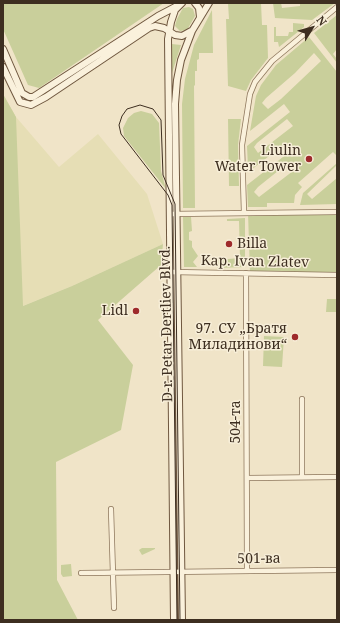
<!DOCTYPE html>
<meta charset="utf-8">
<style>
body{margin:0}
#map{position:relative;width:340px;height:623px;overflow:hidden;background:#f0e4c8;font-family:"Noto Serif",serif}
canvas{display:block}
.frame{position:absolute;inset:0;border:4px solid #3d2e20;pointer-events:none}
.north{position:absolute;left:292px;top:8px;width:40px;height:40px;-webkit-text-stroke:3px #f7eed8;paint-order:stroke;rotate:53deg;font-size:11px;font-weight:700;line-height:16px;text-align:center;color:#3d2e20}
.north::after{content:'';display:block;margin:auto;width:14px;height:18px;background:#3d2e20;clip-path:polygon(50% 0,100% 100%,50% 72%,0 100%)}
</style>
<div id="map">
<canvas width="340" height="623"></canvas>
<div class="frame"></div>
<div class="north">N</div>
</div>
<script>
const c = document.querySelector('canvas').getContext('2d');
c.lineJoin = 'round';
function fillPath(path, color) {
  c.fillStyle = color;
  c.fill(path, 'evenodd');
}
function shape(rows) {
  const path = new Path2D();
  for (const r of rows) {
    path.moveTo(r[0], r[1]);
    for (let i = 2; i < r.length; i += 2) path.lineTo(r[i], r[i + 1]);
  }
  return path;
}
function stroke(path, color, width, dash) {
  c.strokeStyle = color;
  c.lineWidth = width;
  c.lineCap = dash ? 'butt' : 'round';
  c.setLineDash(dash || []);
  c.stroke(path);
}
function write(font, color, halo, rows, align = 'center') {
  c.font = font + ' "Noto Serif",serif';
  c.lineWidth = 3;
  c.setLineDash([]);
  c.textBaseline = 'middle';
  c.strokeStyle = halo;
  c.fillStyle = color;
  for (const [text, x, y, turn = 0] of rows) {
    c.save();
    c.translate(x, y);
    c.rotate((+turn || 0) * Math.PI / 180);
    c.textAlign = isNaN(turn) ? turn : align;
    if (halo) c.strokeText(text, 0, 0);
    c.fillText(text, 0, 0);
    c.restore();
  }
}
fillPath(shape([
 [3,94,16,117,59,167,98,134,147,194,163,244,72,286,3,314]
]), '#e6deb5');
fillPath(shape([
 [3,3,164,3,39,88,28,85,3,29],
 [228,3,261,3,262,25,267,25,268,58,251,80,246,91,228,86,226,19,229,19],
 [273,3,281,3,282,8,300,6,300,4,306,3,335,3,312,20,275,18],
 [189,7,193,9,195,16,187,30,180,31,175,26,177,19,183,8],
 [212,10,213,53,199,53,199,59,197,60,197,71,195,71,195,85,194,86,195,208,183,208,182,104,185,79,194,45],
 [337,15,337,49,333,54,337,59,337,63,314,33],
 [293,23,304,24,304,27,279,47,278,42,274,42,274,27,276,27,276,36,288,36,289,32,293,32],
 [309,37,337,72,337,156,333,152,298,183,302,187,295,195,294,203,267,203,267,207,248,207,247,185,292,150,286,143,251,170,248,168,247,146,290,112,284,104,250,131,256,96,261,85,276,65],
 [314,53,321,61,281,99,268,109,262,103,266,98,295,73],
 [287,119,293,126,258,153,254,147,257,143],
 [288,163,293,171,259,197,254,192,258,187],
 [172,44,181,45,172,73],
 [3,94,16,117,23,306,72,286,163,244,161,265,98,320,133,365,121,430,56,462,57,580,78,620,3,620],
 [141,111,152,114,159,123,161,171,166,189,124,136,123,128,128,118,134,113],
 [228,119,241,119,238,145,239,186,229,186],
 [337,163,337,165,307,194,312,199,337,178,337,204,300,205,303,193],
 [337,212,337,275,250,273,248,213],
 [183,217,191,217,192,231,189,232,189,240,192,241,192,247,198,256,193,262,197,267,184,267],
 [245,218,245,267,217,268,217,260,240,258,239,221,227,221,227,219],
 [327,299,337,299,337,312,326,312],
 [264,336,284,337,282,367,263,366],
 [142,548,155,548,155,549,142,555,139,550],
 [71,564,72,576,63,577,61,574,61,565]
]), '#c9cf9b');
const street = shape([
 [244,213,242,145,250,94,255,82,272,61,337,7],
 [171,214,337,212],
 [172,272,337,275],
 [246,273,247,570],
 [302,399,302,477],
 [248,478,337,477],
 [111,509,114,608],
 [81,573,337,570]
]);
const secondary = shape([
 [195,3,199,8,200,17],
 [3,49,22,93,29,97,33,97,158,16,179,5],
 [3,67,20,102,31,105,46,97,149,28,155,26,164,28,175,35,182,36,191,31],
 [174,620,168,39,171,22,175,10,182,3],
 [182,620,175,104,177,80,181,60,192,31,209,3]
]);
stroke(street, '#8d765c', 6);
stroke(secondary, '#6f573f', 8);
stroke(street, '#faf1dc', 4.5);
stroke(secondary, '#faf1dc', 6);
stroke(shape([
 [177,620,172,205,168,195,121,134,119,125,122,116,127,109,140,105,153,109,161,120,163,175,175,204,180,620]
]), '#3d2e20', 1);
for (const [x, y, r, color] of [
 [309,159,4,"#9e2a2b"],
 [229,244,4,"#9e2a2b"],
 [136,311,4,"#9e2a2b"],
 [295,337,4,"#9e2a2b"]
]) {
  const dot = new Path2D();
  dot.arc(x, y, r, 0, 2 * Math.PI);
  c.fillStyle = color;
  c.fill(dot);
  stroke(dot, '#f7eed8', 1.5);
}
write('14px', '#3d2e20', '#f7eed8', [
 ["Liulin",301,151],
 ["Water Tower",301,167],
 ["Billa",237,244,"left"],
 ["Lidl",128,311],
 ["97. СУ „Братя",287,329],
 ["Миладинови“",287,345]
], 'right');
write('14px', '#3d2e20', '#f7eed8', [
 ["Kap. Ivan Zlatev",255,262,1],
 ["D-r. Petar Dertliev Blvd.",167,324,-91],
 ["504-та",236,422,-90],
 ["501-ва",259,559,-1]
]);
</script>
